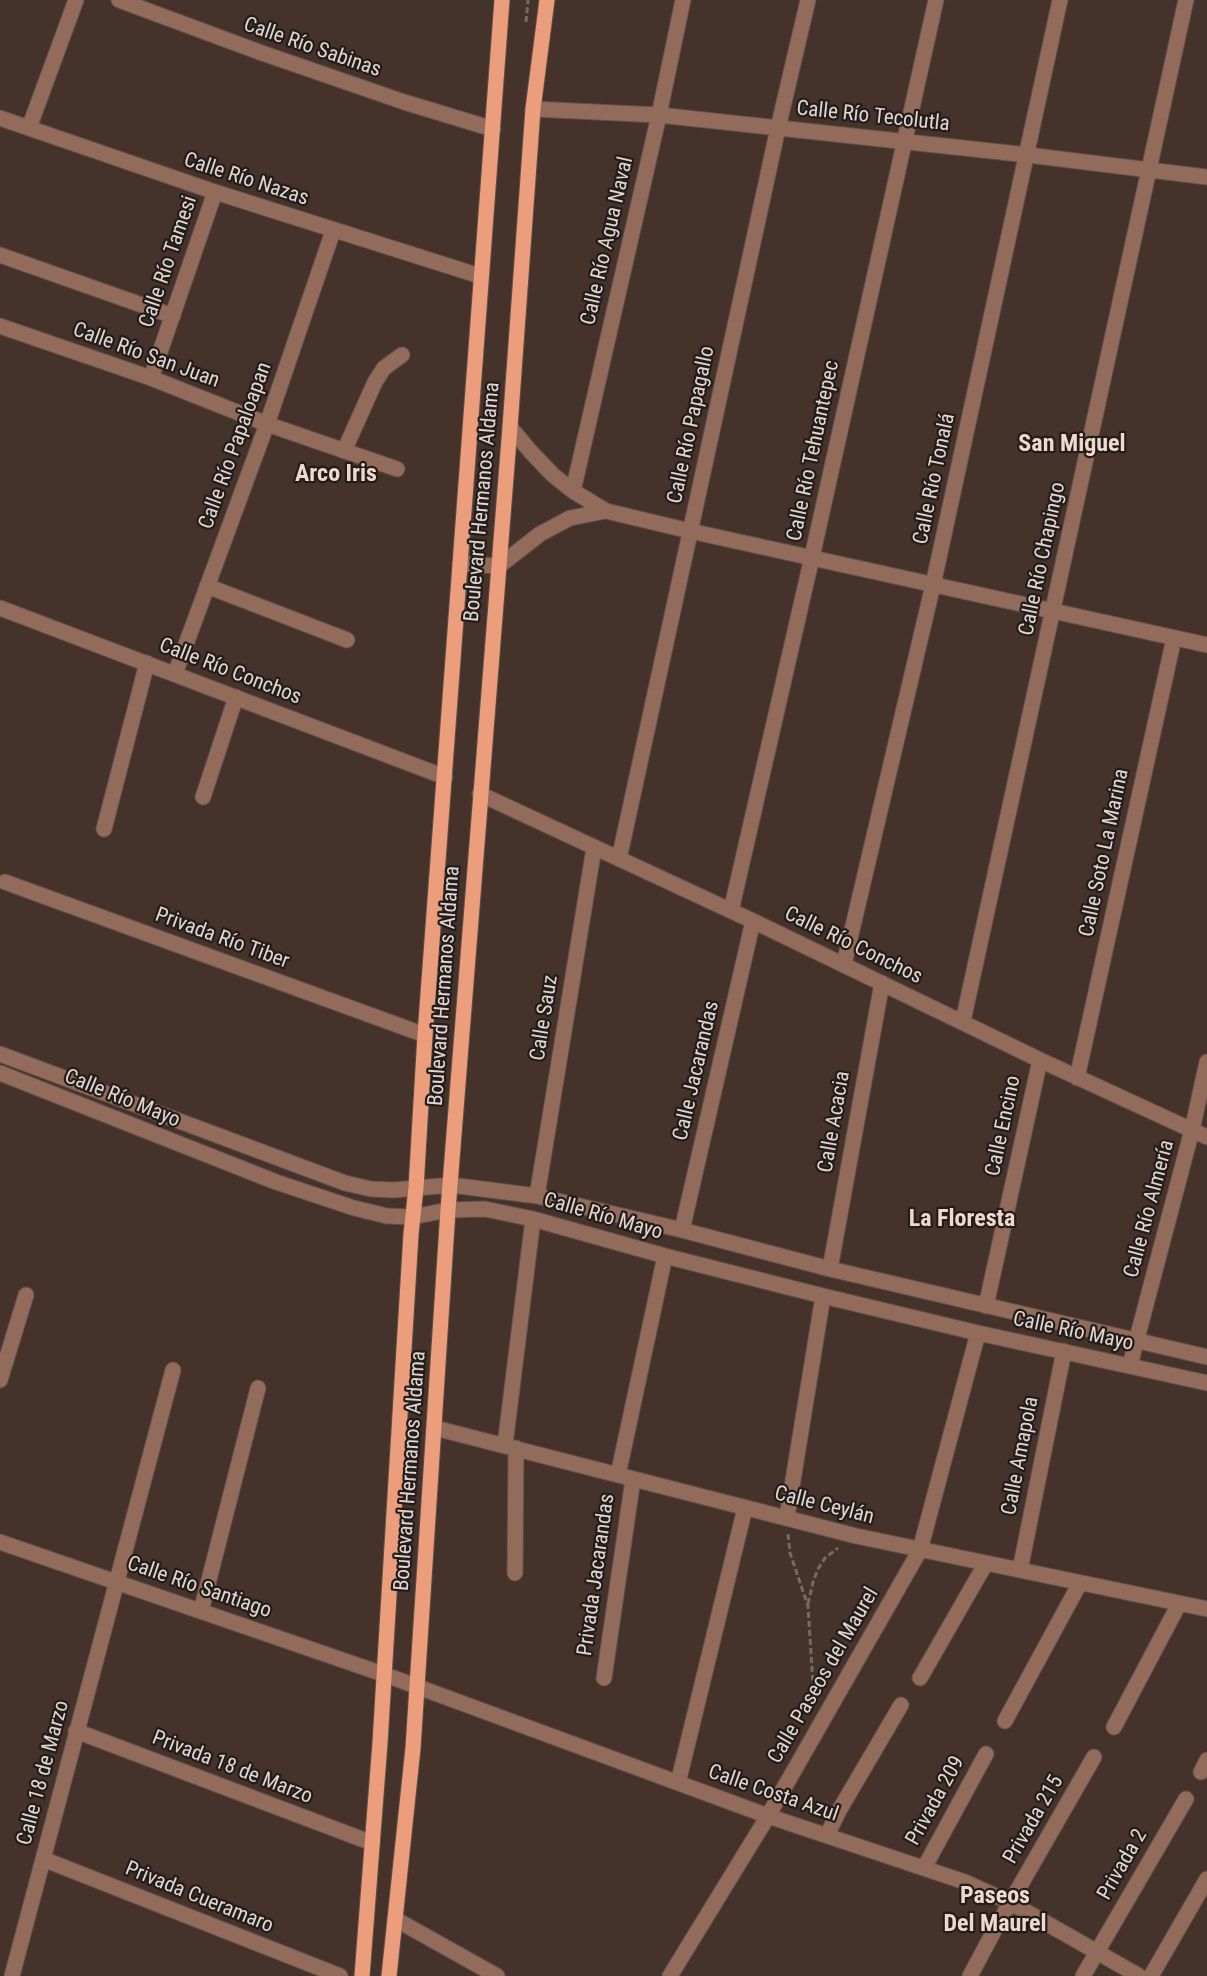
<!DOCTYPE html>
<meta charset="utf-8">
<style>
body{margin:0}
canvas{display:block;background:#44322b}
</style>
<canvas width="1207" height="1976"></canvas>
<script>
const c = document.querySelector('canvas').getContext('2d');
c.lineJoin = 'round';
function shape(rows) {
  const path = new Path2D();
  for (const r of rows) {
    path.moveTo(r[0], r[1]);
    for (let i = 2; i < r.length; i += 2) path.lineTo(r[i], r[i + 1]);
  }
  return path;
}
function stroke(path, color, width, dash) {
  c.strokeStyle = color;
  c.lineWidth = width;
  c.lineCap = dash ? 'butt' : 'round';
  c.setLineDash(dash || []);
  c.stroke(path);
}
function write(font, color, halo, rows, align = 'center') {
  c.font = font + ' "Roboto Condensed",sans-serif';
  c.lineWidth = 4.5;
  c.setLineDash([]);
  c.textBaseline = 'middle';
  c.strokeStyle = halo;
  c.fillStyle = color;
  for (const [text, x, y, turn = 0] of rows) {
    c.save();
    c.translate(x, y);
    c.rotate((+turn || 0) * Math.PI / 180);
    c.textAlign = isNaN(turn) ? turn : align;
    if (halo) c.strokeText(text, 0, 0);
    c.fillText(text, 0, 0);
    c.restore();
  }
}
const minor = shape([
 [119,0,262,53,404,102,493,129],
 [533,109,659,115,1028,155,1207,177],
 [0,118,215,192,480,276],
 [29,128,76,0],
 [0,255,173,316],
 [0,326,151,378,267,424,397,469],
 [151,378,215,192],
 [510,427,531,452,553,475,573,491,606,511,690,531,1207,645],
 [344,451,375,382,384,368,402,355],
 [573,491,659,115,683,0],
 [460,564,499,566,540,534,570,518,606,511],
 [207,586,347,640],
 [0,608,445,777],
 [175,674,267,424,333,231],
 [480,794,753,921,1040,1060,1207,1137],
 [203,797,236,697],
 [104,829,147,663],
 [619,859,778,128,808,0],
 [5,882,425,1035],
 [731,911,812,557,936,0],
 [844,964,933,585,1060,0],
 [963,1021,1186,0],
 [0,1054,345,1183,371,1189,394,1190,451,1185,537,1196,682,1230,830,1269,1207,1357],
 [0,1073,276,1182,354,1208,387,1216,412,1217,448,1210,485,1209,533,1219,665,1256,823,1296,978,1333,1207,1383],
 [1077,1078,1174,638],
 [537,1196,594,848],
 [682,1230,753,921],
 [830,1269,882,983],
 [986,1306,1040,1060],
 [1130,1365,1192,1130,1207,1062],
 [0,1380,26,1295],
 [435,1428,856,1536,1207,1609],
 [505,1445,533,1219],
 [618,1475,665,1256],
 [787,1517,823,1296],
 [0,1542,383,1674,768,1816,965,1882,1011,1903,1139,1976],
 [1020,1570,1064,1351],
 [515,1573,516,1448],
 [201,1611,258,1388],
 [604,1678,633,1479],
 [920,1678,986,1563],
 [1005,1721,1080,1583],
 [1114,1727,1179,1604],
 [76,1731,372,1843],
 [1201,1772,1207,1760],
 [678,1783,745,1508],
 [827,1835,840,1809,901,1705],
 [43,1859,340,1976],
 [924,1868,986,1754],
 [395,1919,497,1976],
 [12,1976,173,1370],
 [670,1976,768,1816,920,1550,978,1333],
 [970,1976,994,1931,1094,1757],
 [1083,1976,1186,1799],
 [1151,1976,1207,1879]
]);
const major = shape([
 [362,1976,380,1743,411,1234,416,1188,425,1035,502,0],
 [389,1976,413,1748,448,1210,510,427,533,109,547,0]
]);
stroke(minor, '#605049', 17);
stroke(major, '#605049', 17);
stroke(shape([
 [526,22,528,0],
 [788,1534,790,1553,808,1606,814,1701],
 [808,1604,813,1582,818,1569,825,1558,838,1548]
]), '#796963', 3, [6, 3]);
stroke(minor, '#926b5b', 15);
stroke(major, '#ec9d7c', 15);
write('21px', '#e1d6d1', '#241c19', [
 ["Calle Río Sabinas",312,48,19],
 ["Calle Río Tecolutla",873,117,6],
 ["Calle Río Nazas",246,180,18],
 ["Calle Río Agua Naval",608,241,-77],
 ["Calle Río Tamesi",169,262,-71],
 ["Calle Río San Juan",146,356,20],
 ["Calle Río Papagallo",692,425,-78],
 ["Calle Río Papaloapan",236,446,-70],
 ["Calle Río Tehuantepec",814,451,-78],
 ["Calle Río Tonalá",935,479,-78],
 ["Boulevard Hermanos Aldama",483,502,-85],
 ["Calle Río Chapingo",1043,559,-78],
 ["Calle Río Conchos",230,672,21],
 ["Calle Soto La Marina",1105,853,-78],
 ["Privada Río Tiber",222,939,20],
 ["Calle Río Conchos",853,946,26],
 ["Boulevard Hermanos Aldama",445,986,-86],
 ["Calle Sauz",545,1018,-81],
 ["Calle Jacarandas",697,1071,-77],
 ["Calle Río Mayo",122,1099,22],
 ["Calle Acacia",835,1122,-80],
 ["Calle Encino",1004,1126,-78],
 ["Calle Río Almería",1150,1209,-75],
 ["Calle Río Mayo",603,1217,16],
 ["Calle Río Mayo",1073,1332,12],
 ["Calle Amapola",1021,1456,-79],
 ["Boulevard Hermanos Aldama",411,1471,-86],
 ["Calle Ceylán",824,1506,14],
 ["Privada Jacarandas",597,1575,-82],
 ["Calle Río Santiago",199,1588,19],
 ["Calle Paseos del Maurel",824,1676,-60],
 ["Privada 18 de Marzo",232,1768,21],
 ["Calle 18 de Marzo",44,1773,-75],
 ["Calle Costa Azul",773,1794,19],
 ["Privada 209",936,1801,-61],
 ["Privada 215",1034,1820,-60],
 ["Privada 2",1123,1865,-60],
 ["Privada Cueramaro",199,1898,22]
]);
write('bold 24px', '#efd8cf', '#241c19', [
 ["San Miguel",1072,445],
 ["Arco Iris",336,475],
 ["La Floresta",962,1220],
 ["Paseos",995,1897],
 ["Del Maurel",995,1925]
]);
</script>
